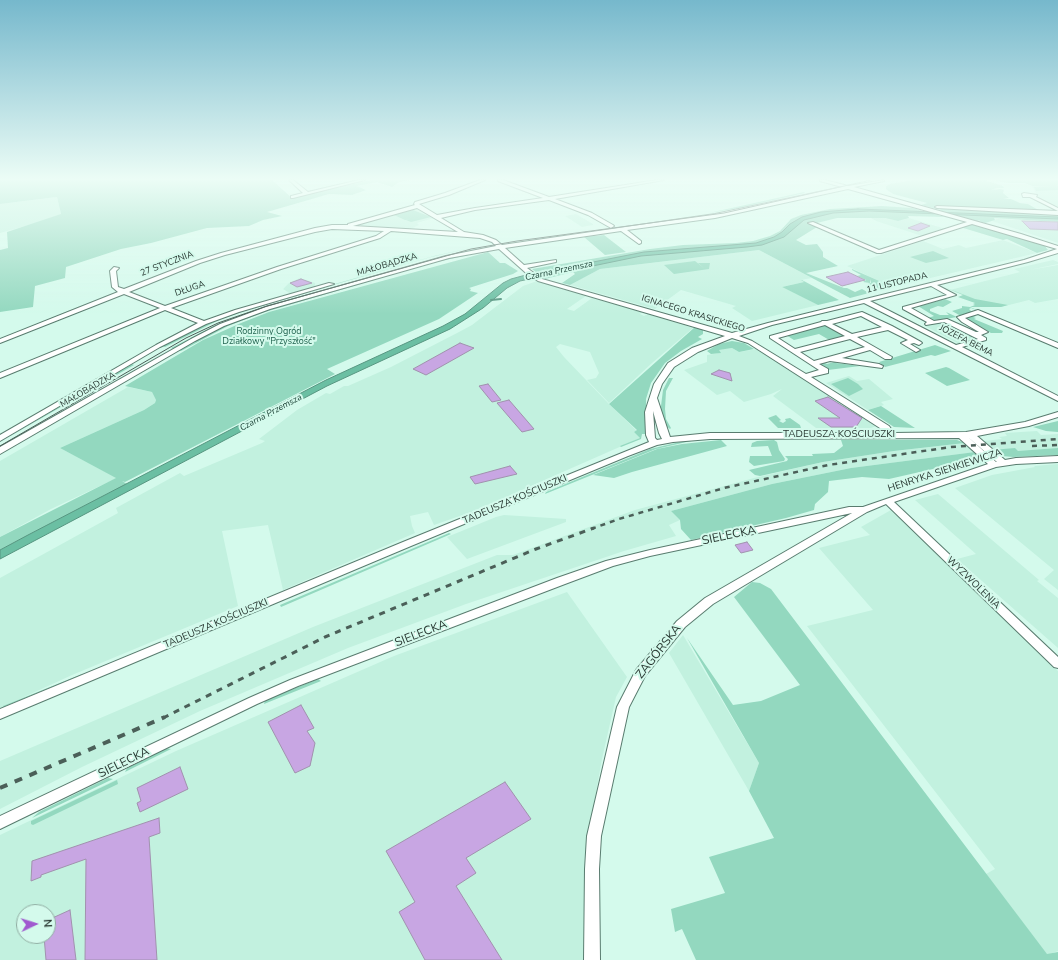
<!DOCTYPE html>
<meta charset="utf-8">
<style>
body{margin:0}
#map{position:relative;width:1058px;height:960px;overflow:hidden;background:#d4faec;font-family:"Nunito Sans",sans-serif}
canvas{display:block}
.north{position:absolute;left:16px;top:904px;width:40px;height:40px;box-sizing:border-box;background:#d4faec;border:1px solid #8faca1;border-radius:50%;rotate:86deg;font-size:11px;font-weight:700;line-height:16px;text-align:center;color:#283731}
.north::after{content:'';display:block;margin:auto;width:14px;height:18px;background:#a05acf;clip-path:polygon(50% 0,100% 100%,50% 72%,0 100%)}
</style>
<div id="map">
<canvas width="1058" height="960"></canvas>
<div class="north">N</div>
</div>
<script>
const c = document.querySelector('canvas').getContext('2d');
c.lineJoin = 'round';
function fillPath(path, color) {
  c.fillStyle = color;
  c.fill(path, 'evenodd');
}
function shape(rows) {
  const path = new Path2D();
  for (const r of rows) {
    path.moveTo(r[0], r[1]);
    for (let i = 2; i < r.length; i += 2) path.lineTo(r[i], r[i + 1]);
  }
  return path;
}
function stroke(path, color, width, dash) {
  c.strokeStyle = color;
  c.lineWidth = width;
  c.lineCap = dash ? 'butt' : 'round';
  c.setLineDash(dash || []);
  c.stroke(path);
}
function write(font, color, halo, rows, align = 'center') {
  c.font = font + ' "Nunito Sans",sans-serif';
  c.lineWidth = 4;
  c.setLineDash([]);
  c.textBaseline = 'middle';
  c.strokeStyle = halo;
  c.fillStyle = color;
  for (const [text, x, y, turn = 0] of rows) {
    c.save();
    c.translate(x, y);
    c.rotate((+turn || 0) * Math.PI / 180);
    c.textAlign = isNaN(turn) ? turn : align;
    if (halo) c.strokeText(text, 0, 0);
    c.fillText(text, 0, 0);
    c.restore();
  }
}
fillPath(shape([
 [1058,185,1058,208,1038,197,1032,186],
 [57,197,61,215,37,223,0,233,0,204],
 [416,208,420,208,434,218,417,223,419,225,411,229,356,226],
 [576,214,593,224,593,225,582,227,565,216],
 [871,218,885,218,898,221,909,218,946,229,922,236,876,221],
 [997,219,1058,222,1058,243,992,221],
 [1003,240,1037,253,892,287,847,266,923,241,943,249,959,245,966,248],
 [759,250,812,278,801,280,804,282,782,287,818,305,752,321,732,308,736,306,681,290,655,309,570,285,600,269],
 [1053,260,1058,262,1058,264,1029,270,1058,265,1058,299,1035,303,1029,300,1001,307,983,303,950,290,1020,272,1014,269],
 [300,278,315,283,315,287,291,294,283,289,289,283],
 [537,281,586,296,567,309,574,311,592,298,642,312,640,314,644,316,648,314,693,328,652,363,609,403,587,380,596,378,599,373,590,352,560,344,556,347,564,357,609,404,637,431,634,432,640,438,474,511,434,525,428,512,410,516,412,526,415,533,283,590,268,525,222,531,238,606,72,675,0,708,0,578,118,513,116,508,180,473,184,476,262,443,265,441,259,439,297,410,326,393,330,394,344,386,348,386,391,367,459,332,472,325,523,286],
 [946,321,981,339,961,345,925,326],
 [732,348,739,352,757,349,876,426,871,428,816,428,773,396,782,389,771,394,744,402,730,391,717,395,684,370,707,362,707,355,720,353,718,350,723,349],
 [849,376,857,381,869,379,893,399,881,402,884,405,868,410,826,383],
 [128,387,152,392,156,400,155,403,144,410,60,448,117,478,51,509,0,537,0,461],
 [1037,431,1041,435,1058,434,1058,450,1017,453,1012,449,968,453,851,468,772,484,671,511,680,520,669,525,676,536,624,551,466,604,348,648,200,711,82,767,0,809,0,761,313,627,497,555,513,555,635,510,754,478,823,462,894,451,1002,439,999,437,1007,436,1005,433],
 [1058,464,1058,590,1044,579,1054,570,955,488,992,475,1035,467,1034,466],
 [938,494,1039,580,1037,581,1058,598,1058,648,957,559,976,554,915,500],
 [891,510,1058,671,1058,951,1047,955,986,874,995,869,807,626,873,610,819,548,870,535,861,527],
 [504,515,566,519,566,522,467,559,447,537,496,517],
 [567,592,627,677,616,697,602,759,585,854,583,960,0,960,0,835,176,751,394,656],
 [24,912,48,912,48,936,24,936],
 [683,635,759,763,749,791,669,653]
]), '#c2f1df');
fillPath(shape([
 [0,180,272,180,292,198,371,180,410,180,399,182,392,187,377,182,357,186,366,190,352,195,329,194,267,212,282,216,263,220,249,226,207,228,151,243,121,249,66,267,65,278,35,286,33,307,0,312,0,250,8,248,7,232,61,214,57,197,0,204],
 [912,180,984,180,1003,186,1004,188,997,188,991,190,1000,189,1004,190,1003,193,1009,198,1003,199,1011,199,1020,203,1028,204,1047,215,1058,215,1058,222,994,218,995,220,985,223,979,221,980,220,977,221,938,210,942,210,921,205,927,203,893,194,886,189,886,186,890,184],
 [995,180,1058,180,1058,185,1056,185,1058,186,1058,190,1036,191,1034,187,1052,186,1032,186,1025,183,1008,183],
 [804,192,805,193,739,208,709,213,508,240,709,213],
 [882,206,912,208,945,217,908,216,909,218,898,221,885,218,837,218,813,224,817,227,796,240,806,245,817,244,823,252,823,257,838,266,806,273,844,288,847,288,855,292,862,289,869,293,850,298,759,250,600,269,570,285,562,283,575,274,573,272,545,279,532,269,650,249,683,245,736,243,753,241,770,236,780,231,791,219,801,215,830,209],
 [413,210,431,217,411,222,406,220,410,219,405,220,394,215],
 [970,224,1044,245,1048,250,1037,253,1007,239,1003,240,960,227],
 [604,235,626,252,605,255,584,237],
 [479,246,431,257,256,307,219,320,165,347,162,346,203,325,246,309,434,256],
 [481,248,261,309,217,326,173,349,171,348,216,325,261,309,440,257],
 [933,251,949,258,926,263,910,257],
 [488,252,500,263,505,263,518,271,513,274,469,288,471,289,470,291,478,293,439,319,327,369,335,374,125,482,122,481,127,484,0,550,0,537,116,478,60,448,144,410,155,403,156,400,152,392,125,386,203,340,241,323,269,312],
 [473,254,432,263,265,312,228,326,181,351,179,350,219,328,259,312,449,258],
 [695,261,705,269,698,263,710,263,709,269,674,274,664,265],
 [852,269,877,280,892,287,881,290,868,284,871,283,870,279,870,283,863,282,866,280,857,276,861,275,852,270],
 [801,280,802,280,839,300,818,305,782,287,804,282],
 [944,287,975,299,1008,305,1001,307,970,307,994,317,971,308,969,309,972,312,961,316,952,311,962,308,962,306,970,307,975,305,973,304,975,303,958,297,963,295],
 [945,299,952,302,943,307,938,306,930,309,930,311,940,315,949,315,946,312,957,317,934,321,928,318,934,316,918,306],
 [974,315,976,316,973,317,976,318,974,319,1003,331,1002,333,991,333,964,318],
 [826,325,847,336,831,341,819,334,794,340,786,335],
 [695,327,703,330,703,334,698,337,702,339,681,351,665,363,651,383,646,399,646,434,642,434,641,439,621,447,620,446,640,438,634,432,637,430,609,404],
 [732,341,744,343,754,349,739,352,732,348,725,349,719,350,721,353,711,354,707,351,719,344],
 [935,345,951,351,935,356,931,355,885,367,879,362],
 [159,348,132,364,134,365,0,442],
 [835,360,836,363,860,366,828,370,816,364,823,362,827,364,834,362,832,361],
 [946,367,949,368,970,380,947,386,925,373],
 [669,378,673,378,666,391,665,409,666,419,671,428,670,429,665,425,661,414,661,406,663,390],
 [848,378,858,384,863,389,849,396,831,384],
 [881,406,915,428,894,427,868,410],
 [776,415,781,420,779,421,783,423,786,421,785,419,790,418,800,425,801,428,778,428,768,418],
 [1058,421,1058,432,1046,431,1033,427],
 [718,438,691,441,656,449,545,494,546,492,650,449,684,441],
 [721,440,727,446,632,472,614,478,593,475,657,449,682,444],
 [774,440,777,442,779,450,785,459,784,461,754,466,749,462,750,456,772,456,768,446,751,447,752,443,757,441],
 [841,440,957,440,965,443,894,451,823,462,760,476,755,475,749,470,787,461,788,459,785,456,813,456,812,454,834,453,843,446],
 [1015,448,1018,451,1058,448,1058,455,1013,457,1002,456,992,450],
 [975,452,982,460,981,463,955,472,946,466,889,479,862,477,829,481,828,492,815,504,814,510,786,518,691,540,681,529,680,520,671,511,772,484,851,468],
 [449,533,451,534,281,607,280,605],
 [752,582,760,583,771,589,1047,954,1058,952,1058,960,696,960,682,929,675,932,671,909,725,893,709,857,774,838,749,791,759,763,687,638,733,705,761,701,800,685,734,597],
 [82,674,81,675,3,707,3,706],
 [318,679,321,681,264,704,265,700],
 [165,748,171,749,125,772,128,766],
 [108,778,113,779,32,818,39,812],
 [117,780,118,784,33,825,31,824,31,821]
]), '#93d8bf');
const water = shape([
 [858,209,1058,217,1058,219,869,211,833,213,804,220,784,237,762,245,747,247,641,256,520,281,507,288,483,308,450,329,327,386,0,559,0,550,28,535,326,380,443,326,465,314,503,283,511,279,522,276,644,252,756,243,774,237,782,232,790,224,802,217,821,212,858,209]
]);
fillPath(water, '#6bbfa3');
stroke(water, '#579681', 1);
stroke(shape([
 [491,300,501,299]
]), '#579681', 2);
const building = shape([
 [1022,221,1058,222,1058,230,1030,229,1022,221],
 [921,223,930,226,918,231,908,228,921,223],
 [848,272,865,280,842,286,826,277,848,272],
 [301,279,312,283,297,287,290,283,301,279],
 [460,343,474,348,426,375,413,369,460,343],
 [719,370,730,373,732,381,711,374,719,370],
 [488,384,501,400,492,402,479,386,488,384],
 [828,397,862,418,856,427,831,427,818,418,840,418,815,401,828,397],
 [509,400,528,422,534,429,522,432,497,403,509,400],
 [510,466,517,474,475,484,470,477,510,466],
 [747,542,753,550,741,553,735,545,747,542],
 [301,705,314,728,307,731,315,743,310,766,295,773,268,722,301,705],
 [180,767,188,789,140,812,137,803,141,801,137,788,180,767],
 [505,782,531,819,466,858,476,873,456,886,502,960,425,960,399,912,415,902,386,851,505,782],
 [159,818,160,833,149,837,157,960,85,960,86,859,41,875,41,877,31,881,32,861,159,818],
 [70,910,76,960,46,960,44,936,48,936,48,920,70,910]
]);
fillPath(building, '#c8a6e3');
stroke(building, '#a192ae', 1);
const minor = shape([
 [289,180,293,180,308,192,359,180,365,180,293,198,291,198,291,196,303,193,289,180],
 [480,180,485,180,449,195,419,204,437,215,475,208,543,198,498,181,498,180,503,180,549,197,657,180,664,180,555,199,592,213,613,225,614,226,611,228,588,215,549,200,475,210,441,218,464,232,483,235,496,240,502,245,715,214,842,187,820,181,820,180,825,180,848,186,884,180,884,181,854,187,1021,234,1058,246,1058,253,1028,262,937,285,956,295,911,308,934,321,947,319,976,332,979,332,962,322,957,317,978,310,1058,343,1058,348,978,314,965,318,988,332,981,335,986,338,986,340,962,347,1058,396,1058,401,864,303,772,325,739,336,752,341,806,374,819,370,770,338,770,336,821,322,822,321,827,321,862,312,892,326,921,342,922,343,919,345,914,343,910,344,920,350,916,352,901,343,908,340,888,330,857,337,892,357,891,359,885,359,870,350,842,358,879,364,883,366,882,368,830,361,819,364,828,369,828,373,811,377,889,426,894,433,966,432,1025,422,1058,412,1058,417,1029,426,977,436,1005,460,1016,458,1058,456,1058,462,1016,464,996,467,894,502,1058,657,1058,668,1054,667,886,504,867,512,713,604,685,627,645,676,629,707,601,836,599,869,600,960,584,960,585,869,587,836,617,707,636,670,677,621,705,598,852,513,650,556,613,566,565,584,298,686,257,704,0,829,0,816,249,698,290,680,557,578,606,561,650,550,849,507,863,507,988,464,959,438,710,439,673,442,657,445,628,456,411,546,0,719,0,709,403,542,649,442,646,435,645,412,654,384,668,363,692,348,725,336,538,281,526,273,499,249,449,258,270,309,224,326,195,341,0,454,0,447,191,339,220,324,266,307,446,256,496,246,492,242,480,238,391,231,380,238,281,269,171,308,204,321,235,310,329,283,334,284,239,312,206,324,160,347,0,441,0,435,156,345,198,323,165,310,0,378,0,373,160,308,124,294,0,343,0,339,118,292,112,287,110,271,114,267,119,268,116,271,118,287,124,289,196,261,221,253,315,228,332,225,348,225,348,224,415,205,414,204,415,202,445,193,480,180],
 [848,189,967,222,879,250,813,222,808,223,877,253,881,253,972,224,1057,249,1024,260,768,323,732,333,542,279,527,268,556,262,556,260,524,265,505,248,621,231,639,244,641,243,641,241,627,230,715,218,848,189],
 [417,208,458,232,353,226,417,208],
 [332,229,384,231,376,236,277,267,165,306,129,292,200,263,225,255,315,232,332,229],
 [931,286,947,295,903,307,903,309,927,322,925,324,926,325,944,322,978,339,956,345,870,301,931,286],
 [861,316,882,327,852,334,832,324,861,316],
 [825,325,845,336,795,349,778,338,825,325],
 [732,338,748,343,883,430,885,433,710,433,670,437,657,398,662,384,674,367,698,352,732,338],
 [850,339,865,347,814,361,800,352,850,339],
 [653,411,659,433,662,439,657,440,655,438,653,411],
 [968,437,997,462,996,462,968,437],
 [1024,193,1037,195,1036,197,1058,208,1058,215,937,208,935,207,937,206,1058,211,1030,197,1023,197,1022,194,1024,193]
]);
stroke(minor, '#597c6f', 2);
fillPath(minor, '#fff');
stroke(shape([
 [0,446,186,338,218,323,267,306,471,249,517,241,724,213,871,180]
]), '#4b5f58', 1);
stroke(shape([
 [1032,446,1058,445],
 [591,529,619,519,724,488,828,465,951,447,1058,439]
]), '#4b5f58', 2.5, [5, 5]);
stroke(shape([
 [163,718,325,637,536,549,594,528]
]), '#4b5f58', 3, [6, 6]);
stroke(shape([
 [0,788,165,717]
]), '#4b5f58', 4, [8, 8]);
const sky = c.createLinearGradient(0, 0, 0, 314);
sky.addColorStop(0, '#76b8cc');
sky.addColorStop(0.57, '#ecfdf6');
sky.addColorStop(1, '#ecfdf600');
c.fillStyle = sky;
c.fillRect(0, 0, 1058, 314);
write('9px', '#283731', '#d4faec', [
 ["27 STYCZNIA",167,264,-21],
 ["MAŁOBĄDZKA",387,265,-16],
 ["11 LISTOPADA",897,283,-14],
 ["DŁUGA",190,289,-19],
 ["IGNACEGO KRASICKIEGO",693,314,17],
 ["JÓZEFA BEMA",966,341,27],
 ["MAŁOBĄDZKA",88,390,-30]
]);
write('italic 9px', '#1d4337', '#d4faec', [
 ["Czarna Przemsza",559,271,-12],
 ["Czarna Przemsza",271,413,-28]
]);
write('9px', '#21634f', '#d4faec', [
 ["Rodzinny Ogród",269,332],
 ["Działkowy \"Przyszłość\"",269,342]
]);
write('10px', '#283731', '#d4faec', [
 ["TADEUSZA KOŚCIUSZKI",839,435],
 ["HENRYKA SIENKIEWICZA",945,471,-18],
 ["TADEUSZA KOŚCIUSZKI",515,500,-23],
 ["WYZWOLENIA",973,583,44],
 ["TADEUSZA KOŚCIUSZKI",216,624,-23]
]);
write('12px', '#283731', '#d4faec', [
 ["SIELECKA",729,536,-12],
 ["SIELECKA",421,634,-21],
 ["ZAGÓRSKA",659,652,-52],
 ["SIELECKA",124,763,-26]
]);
</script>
